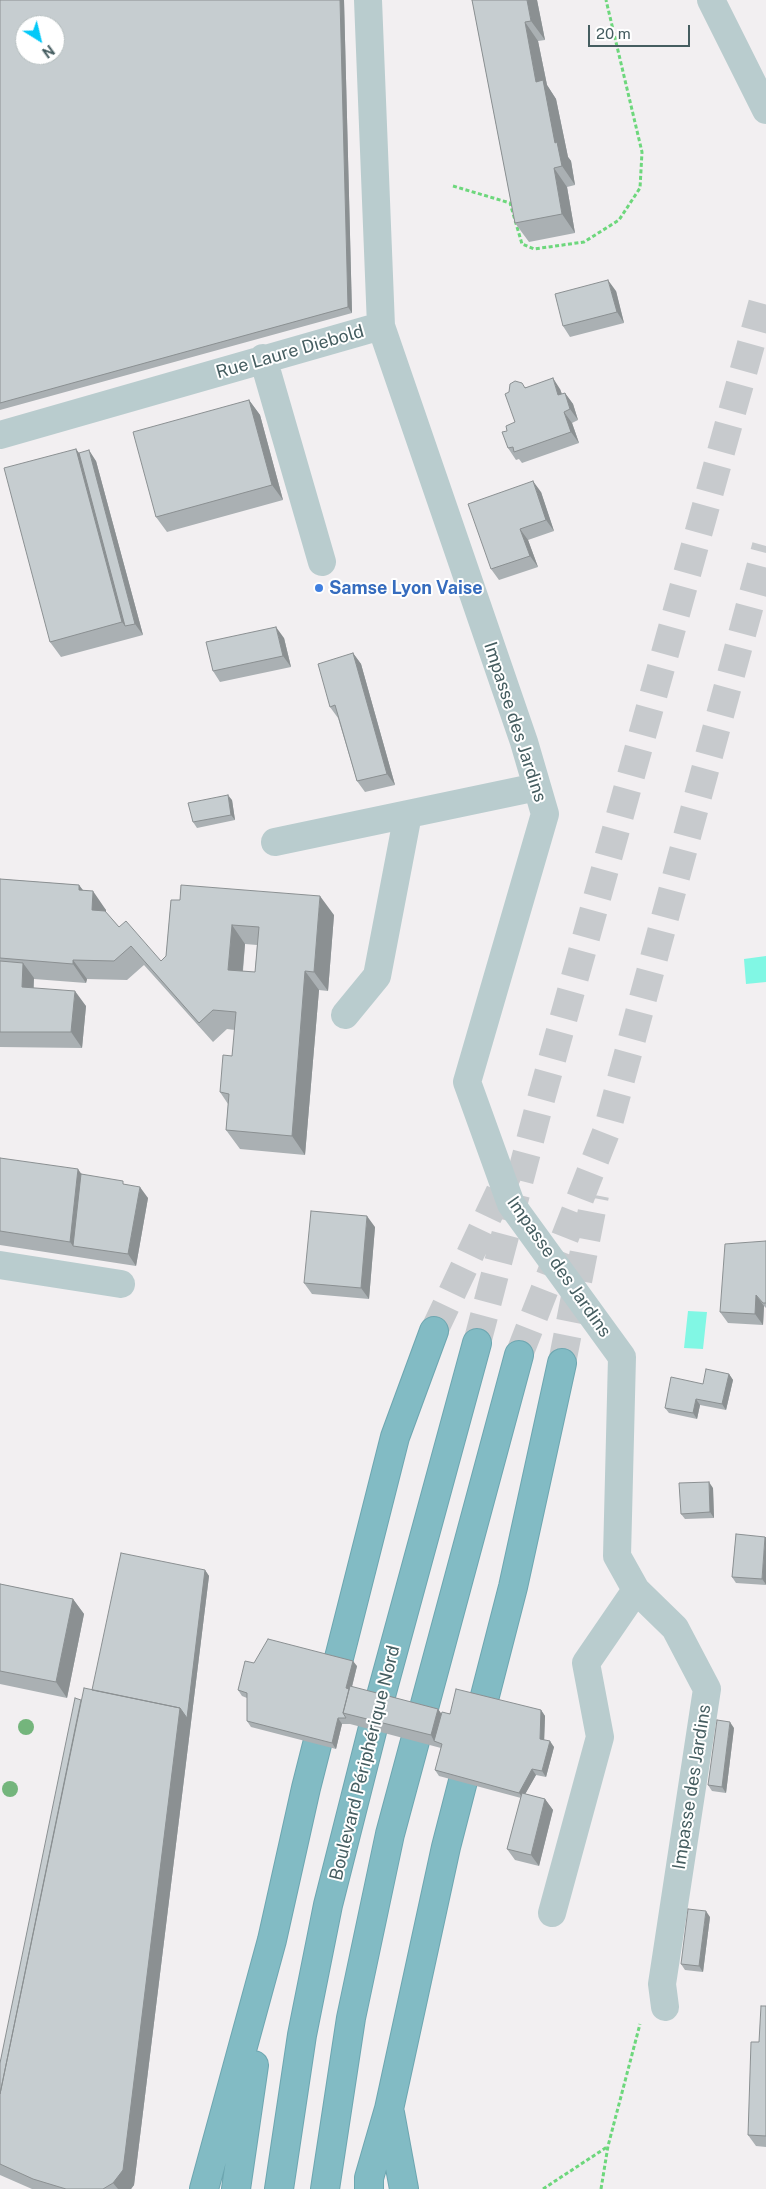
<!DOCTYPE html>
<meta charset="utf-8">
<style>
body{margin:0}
#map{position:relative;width:766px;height:2189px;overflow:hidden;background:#f2eff1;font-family:"Public Sans",sans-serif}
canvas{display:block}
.north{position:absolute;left:15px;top:15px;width:50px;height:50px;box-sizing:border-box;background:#fff;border:1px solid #b5bebf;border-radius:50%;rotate:144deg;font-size:14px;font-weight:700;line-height:20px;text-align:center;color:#455d60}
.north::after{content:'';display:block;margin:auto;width:18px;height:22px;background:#03c9f8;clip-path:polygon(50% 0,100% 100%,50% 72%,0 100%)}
.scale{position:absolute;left:588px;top:25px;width:102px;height:22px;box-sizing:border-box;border:2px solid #455d60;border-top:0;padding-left:6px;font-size:15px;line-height:18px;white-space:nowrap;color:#455d60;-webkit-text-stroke:4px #fff;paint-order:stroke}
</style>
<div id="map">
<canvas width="766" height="2189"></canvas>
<div class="north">N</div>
<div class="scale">20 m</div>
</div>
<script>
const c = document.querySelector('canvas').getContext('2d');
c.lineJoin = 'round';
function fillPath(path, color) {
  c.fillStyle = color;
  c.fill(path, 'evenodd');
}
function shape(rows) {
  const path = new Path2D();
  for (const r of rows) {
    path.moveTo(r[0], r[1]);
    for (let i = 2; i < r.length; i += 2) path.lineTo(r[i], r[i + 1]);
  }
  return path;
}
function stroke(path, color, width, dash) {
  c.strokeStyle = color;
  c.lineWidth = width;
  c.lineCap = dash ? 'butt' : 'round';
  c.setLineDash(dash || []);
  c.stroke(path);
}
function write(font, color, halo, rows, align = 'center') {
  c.font = font + ' "Public Sans",sans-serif';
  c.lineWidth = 4;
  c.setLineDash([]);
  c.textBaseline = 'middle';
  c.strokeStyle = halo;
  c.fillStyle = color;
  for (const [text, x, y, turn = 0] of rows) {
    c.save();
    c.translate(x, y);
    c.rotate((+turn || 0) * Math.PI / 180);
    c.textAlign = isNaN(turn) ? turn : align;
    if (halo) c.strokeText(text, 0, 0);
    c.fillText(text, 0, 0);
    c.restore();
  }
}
fillPath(shape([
 [766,956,766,982,746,984,744,959],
 [688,1311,707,1312,703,1349,684,1348]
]), '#81f7e4');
stroke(shape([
 [434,1331,509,1172],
 [477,1343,538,1110,766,290],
 [519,1355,608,1127,766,546],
 [562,1363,595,1195]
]), '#c7cacd', 28, [28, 14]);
const highway = shape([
 [390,2113,404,2189],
 [204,2189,272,1940,306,1788,395,1437,434,1331],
 [236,2189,254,2065],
 [279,2189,302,2035,328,1905,382,1692,477,1343],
 [325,2189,351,2018,390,1834,519,1355],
 [369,2189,369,2178,389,2109,446,1847,513,1587,562,1363]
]);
stroke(highway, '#6da6b0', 30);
stroke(shape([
 [453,186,510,203,522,244,534,249,584,242,619,220,640,188,642,152,606,0],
 [543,2189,607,2147],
 [601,2189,608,2146,640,2024]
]), '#6dd77c', 3, [4, 2.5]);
stroke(shape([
 [711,0,766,110],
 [381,326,524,742,545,814,467,1082,511,1204,622,1357,617,1556,636,1590,675,1628,707,1689,662,1984,665,2007],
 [263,358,322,562],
 [0,435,381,326,368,0],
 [275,842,537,787],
 [345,1015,377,976,408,814],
 [0,1265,121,1284],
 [552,1913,600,1737,586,1663,636,1590]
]), '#b9ccce', 28);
stroke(highway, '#82bbc4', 28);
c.fillStyle = '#74b57c';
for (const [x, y] of [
 [26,1727],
 [10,1789]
]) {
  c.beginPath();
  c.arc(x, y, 8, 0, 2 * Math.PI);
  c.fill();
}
fillPath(shape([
 [0,0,344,0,352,313,0,410],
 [472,0,537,0,545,40,538,41,547,85,556,99,568,157,571,161,575,185,567,187,575,233,529,242,515,223],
 [616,291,624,323,570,337,563,326],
 [525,387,560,389,562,394,565,393,573,404,578,420,572,423,579,443,522,463,519,459,516,460,508,448,507,431,515,422],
 [249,400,260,415,283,500,167,532,156,517],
 [76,449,79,453,96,461,143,635,61,657,50,642],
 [541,492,554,531,528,540,538,567,499,580,491,569],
 [284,638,291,667,220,682,213,671],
 [353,653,361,664,395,785,365,792,357,781,338,718,330,707],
 [232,800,235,820,197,828,193,822],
 [0,879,79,885,83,890,106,910,106,913,119,927,161,961,166,956,171,900,334,915,328,991,319,990,305,1155,240,1149,226,1130,228,1104,220,1092,232,1056,235,1030,227,1029,213,1042,144,965,127,980,87,979,86,983,34,979,34,988,86,1006,82,1048,0,1047],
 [245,944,257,945,255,972,243,971],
 [0,1158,81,1174,126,1185,148,1198,136,1266,0,1245],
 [375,1227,369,1299,312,1294,304,1283],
 [766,1241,766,1308,764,1306,763,1325,728,1323,720,1312],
 [729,1374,733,1380,726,1410,700,1405,697,1419,669,1413,665,1408,703,1384],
 [713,1488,714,1518,685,1519,681,1514],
 [736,1534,766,1585,736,1583,732,1577],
 [205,1570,209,1576,134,2185,131,2189,32,2189,0,2175,0,2063,81,1700,92,1690],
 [0,1584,73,1599,84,1614,67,1698,0,1684],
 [254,1663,357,1666,352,1687,438,1709,441,1714,541,1710,545,1716,544,1740,554,1747,546,1777,536,1775,525,1794,545,1799,553,1810,539,1866,515,1860,507,1849,521,1798,439,1776,435,1770,441,1748,350,1724,342,1724,336,1749,251,1727,247,1721,247,1698,242,1696,238,1690],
 [734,1728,726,1793,712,1791,708,1785],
 [710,1917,703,1972,685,1970,681,1964],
 [766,2006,766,2147,756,2146,748,2135,759,2042]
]), '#aab0b3');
fillPath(shape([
 [340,0,344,0,352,313,348,307],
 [527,0,537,0,545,40,531,21],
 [525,22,538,41,547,85,556,99,568,157,571,161,575,185,562,166,536,82],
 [554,168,567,187,575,233,562,214],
 [608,280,616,291,624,323,617,312],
 [553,378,560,389,566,406,558,395],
 [565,393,573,404,578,420,570,409],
 [249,400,260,415,283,500,272,485],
 [564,412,572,423,579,443,571,432],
 [76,449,87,464,125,626,122,622],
 [89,450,96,461,143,635,135,624],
 [533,481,541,492,554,531,546,520],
 [520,529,528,540,538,567,530,556],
 [276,627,284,638,291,667,283,656],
 [353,653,361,664,395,785,387,774],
 [228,795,232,800,235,820,231,815],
 [79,885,92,903,93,891,106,910,105,929,92,910,79,890],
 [320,896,334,915,328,991,314,972],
 [232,925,245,944,241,989,228,970],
 [73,960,87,979,86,983,73,964],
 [23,963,34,978,32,1002,22,987],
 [305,971,319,990,305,1155,292,1136],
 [75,991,86,1006,82,1048,71,1032],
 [78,1169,89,1185,73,1246,70,1242],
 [140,1187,148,1198,136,1266,128,1254],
 [367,1216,375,1227,369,1299,361,1288],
 [756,1295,764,1306,763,1325,755,1314],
 [729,1374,733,1380,726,1410,722,1404],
 [696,1399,700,1405,697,1419,693,1413],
 [709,1482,713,1488,714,1518,710,1512],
 [765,1537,766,1537,766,1585,762,1579],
 [205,1570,209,1576,134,2185,131,2189,118,2189,113,2183,180,1708],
 [73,1599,84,1614,67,1698,56,1682],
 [353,1661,357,1666,350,1694,346,1688],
 [438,1709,446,1720,434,1741,431,1735],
 [541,1710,545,1716,544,1745,540,1739],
 [338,1718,342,1724,336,1749,332,1743],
 [730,1722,734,1728,726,1793,722,1787],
 [550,1741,554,1747,546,1777,542,1771],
 [532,1769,536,1775,523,1798,519,1793],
 [545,1799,553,1810,539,1866,531,1855],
 [706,1911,710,1917,703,1972,699,1966]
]), '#8b9092');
const building = shape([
 [0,0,340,0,348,307,0,403,0,0],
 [25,25,55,25,55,55,25,55,25,25],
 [472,0,527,0,531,21,525,22,536,82,543,80,555,143,557,142,562,166,554,168,562,214,515,223,472,0],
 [608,280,617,312,563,326,555,294,608,280],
 [553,378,558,395,565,393,570,409,564,412,571,432,514,452,513,447,508,448,502,432,507,431,506,426,515,422,505,394,509,392,510,384,515,381,522,383,525,388,553,378],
 [249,400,272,485,156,517,133,432,249,400],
 [76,449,122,622,50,642,4,468,76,449],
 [89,450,135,624,125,626,79,453,89,450],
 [533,481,546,520,520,529,530,556,491,569,468,504,533,481],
 [276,627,283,656,213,671,206,642,276,627],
 [353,653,387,774,357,781,335,705,330,707,318,664,353,653],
 [228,795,231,815,193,822,188,803,228,795],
 [0,879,79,885,79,890,93,891,92,910,105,911,119,927,126,921,161,961,166,956,171,900,180,900,181,885,320,896,314,972,305,971,292,1136,226,1130,229,1094,220,1092,223,1055,232,1056,236,1012,213,1010,199,1023,131,946,114,961,73,960,73,964,0,958,0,879],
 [232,925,259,927,255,972,228,970,232,925],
 [0,961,23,963,22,987,75,991,71,1032,0,1032,0,961],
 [0,1158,78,1169,70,1242,0,1231,0,1158],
 [81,1174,123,1181,123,1184,140,1187,128,1254,73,1246,81,1174],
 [311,1211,367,1216,361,1288,304,1283,311,1211],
 [766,1241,766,1303,763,1303,756,1295,755,1314,720,1312,725,1244,766,1241],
 [706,1369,729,1374,722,1404,696,1399,693,1413,665,1408,671,1377,703,1384,706,1369],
 [709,1482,710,1512,681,1514,679,1483,709,1482],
 [736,1534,765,1537,762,1579,732,1577,736,1534],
 [121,1553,205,1570,187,1718,180,1708,92,1690,121,1553],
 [0,1584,73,1599,56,1682,0,1671,0,1584],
 [268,1639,353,1661,346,1688,349,1689,343,1713,346,1718,338,1718,332,1743,247,1721,247,1693,238,1690,245,1661,254,1663,268,1639],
 [350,1686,438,1709,431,1735,343,1713,350,1686],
 [84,1688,180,1708,123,2170,113,2183,103,2189,66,2189,33,2179,0,2164,0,2094,84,1688],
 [456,1689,541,1710,540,1739,550,1741,542,1771,532,1769,519,1793,435,1770,442,1744,434,1741,442,1712,450,1714,456,1689],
 [75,1698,81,1700,0,2094,0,2063,75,1698],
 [717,1720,730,1722,722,1787,708,1785,717,1720],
 [522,1793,545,1799,531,1855,507,1849,522,1793],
 [688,1909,706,1911,699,1966,681,1964,688,1909],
 [761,2006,766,2006,766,2136,748,2135,751,2042,759,2042,761,2006]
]);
fillPath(building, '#c6cdd0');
stroke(building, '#8b9092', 1);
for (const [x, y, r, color] of [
 [319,588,5,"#3f7fe0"]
]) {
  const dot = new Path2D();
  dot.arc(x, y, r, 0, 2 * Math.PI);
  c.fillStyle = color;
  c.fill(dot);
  stroke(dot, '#fff', 2);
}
write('18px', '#455d60', '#fff', [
 ["Rue Laure Diebold",290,352,-16],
 ["Impasse des Jardins",515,722,72],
 ["Impasse des Jardins",559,1267,55],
 ["Boulevard Périphérique Nord",365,1763,-76],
 ["Impasse des Jardins",692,1787,-81]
]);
write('bold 18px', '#366cbe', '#fff', [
 ["Samse Lyon Vaise",329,588]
], 'left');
</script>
